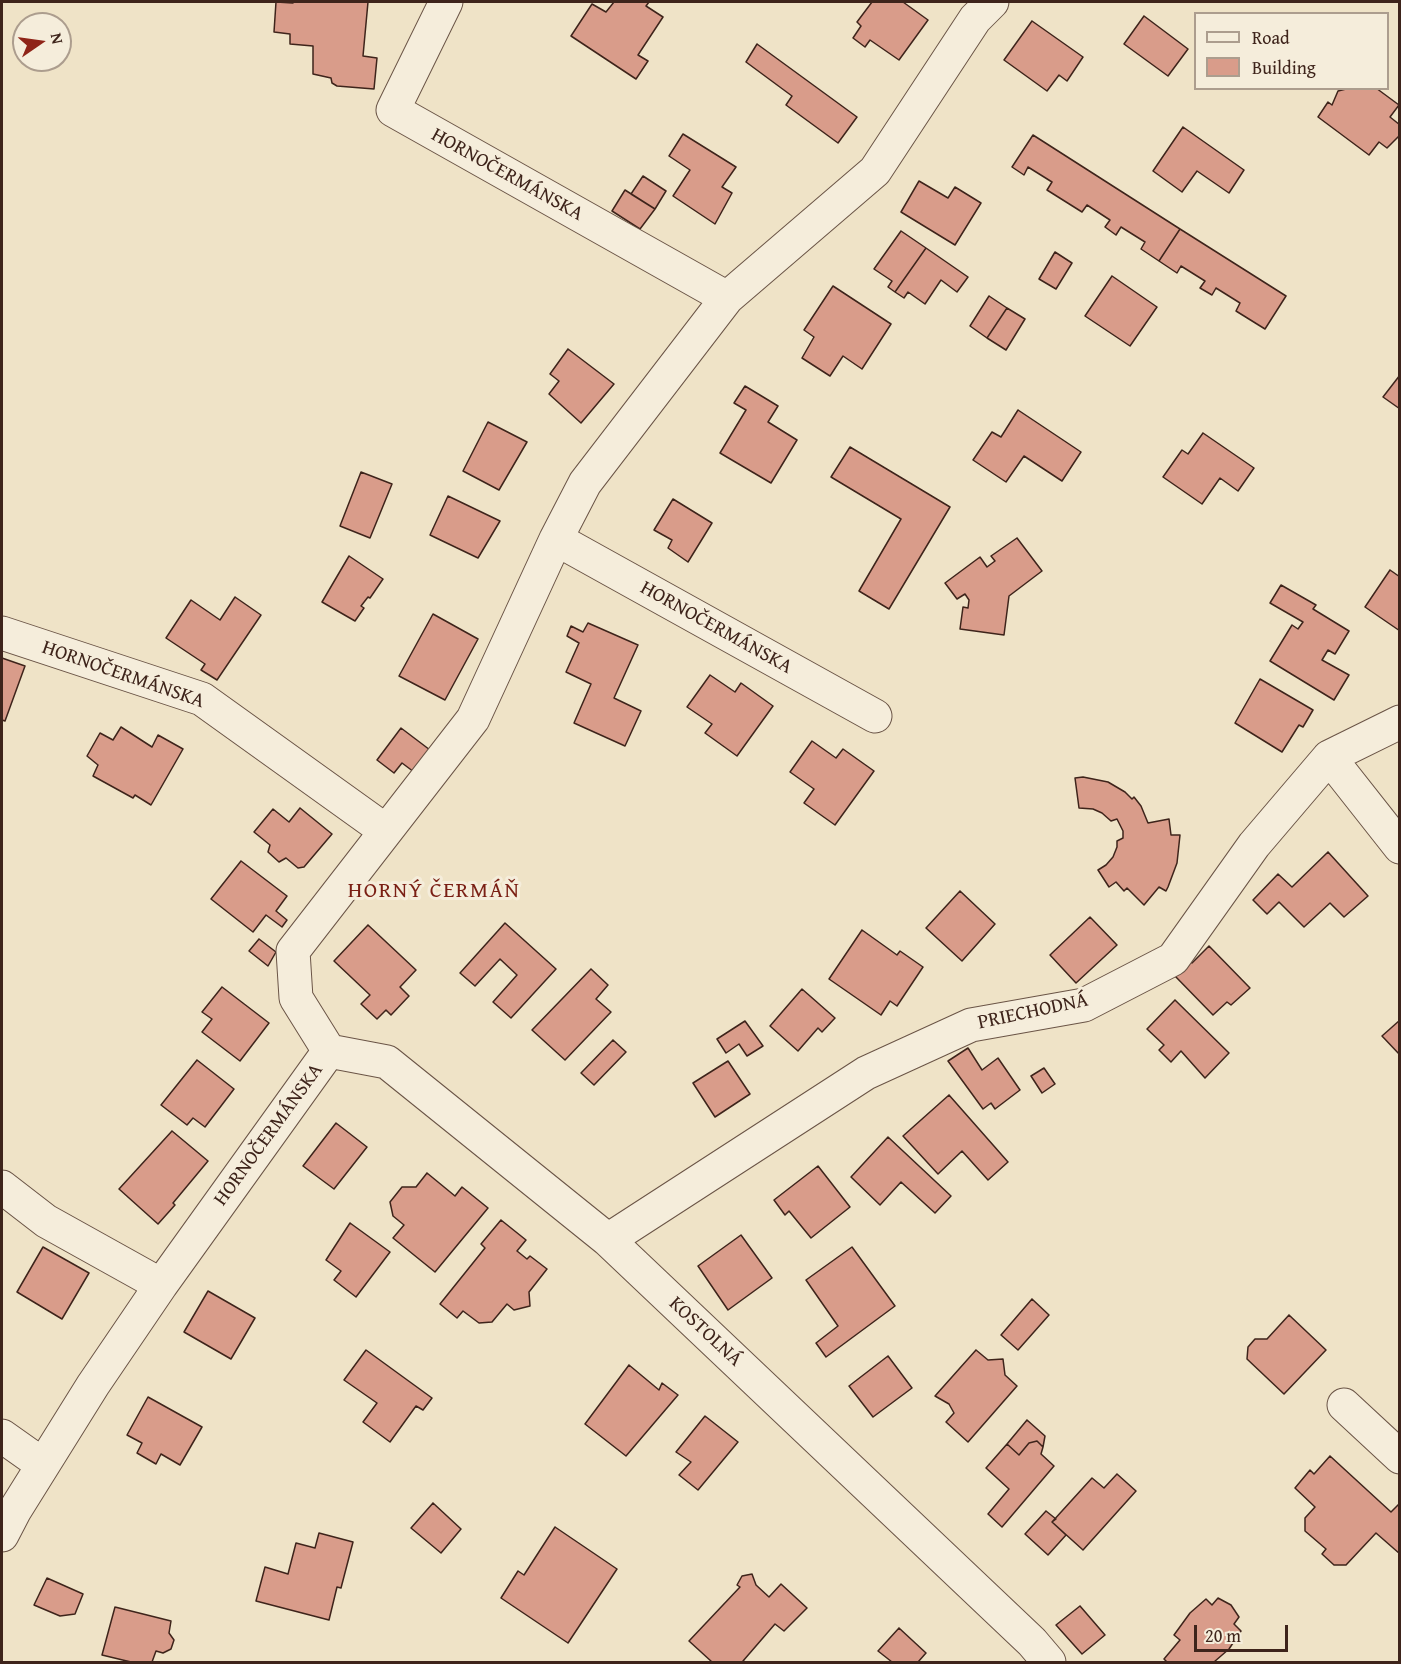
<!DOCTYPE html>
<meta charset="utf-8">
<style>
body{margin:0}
#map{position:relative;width:1401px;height:1664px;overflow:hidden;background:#efe3c7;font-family:"Gentium Book Plus",serif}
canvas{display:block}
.frame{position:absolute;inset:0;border:3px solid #3e241b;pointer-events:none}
.legend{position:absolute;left:1194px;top:12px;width:195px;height:78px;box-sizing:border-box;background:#f5eddb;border:2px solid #ac9d8e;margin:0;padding:8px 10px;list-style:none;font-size:18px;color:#3e241b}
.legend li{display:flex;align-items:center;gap:12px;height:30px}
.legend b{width:30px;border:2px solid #ac9d8e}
.north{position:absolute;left:12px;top:12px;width:60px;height:60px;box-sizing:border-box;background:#f5eddb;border:2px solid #ac9d8e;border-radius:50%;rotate:77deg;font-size:16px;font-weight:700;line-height:24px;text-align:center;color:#3e241b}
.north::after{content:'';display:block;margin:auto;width:21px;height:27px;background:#8f2418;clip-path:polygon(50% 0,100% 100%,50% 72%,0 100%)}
.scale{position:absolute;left:1194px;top:1625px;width:94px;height:27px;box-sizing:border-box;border:3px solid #3e241b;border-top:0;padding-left:8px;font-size:18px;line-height:21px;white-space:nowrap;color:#3e241b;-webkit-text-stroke:4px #f5eddb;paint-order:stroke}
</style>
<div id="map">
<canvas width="1401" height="1664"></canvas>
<div class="frame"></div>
<ul class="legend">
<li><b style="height:8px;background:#f5eddb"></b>Road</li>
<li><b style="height:16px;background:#d99c8a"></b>Building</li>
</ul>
<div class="north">N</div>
<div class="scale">20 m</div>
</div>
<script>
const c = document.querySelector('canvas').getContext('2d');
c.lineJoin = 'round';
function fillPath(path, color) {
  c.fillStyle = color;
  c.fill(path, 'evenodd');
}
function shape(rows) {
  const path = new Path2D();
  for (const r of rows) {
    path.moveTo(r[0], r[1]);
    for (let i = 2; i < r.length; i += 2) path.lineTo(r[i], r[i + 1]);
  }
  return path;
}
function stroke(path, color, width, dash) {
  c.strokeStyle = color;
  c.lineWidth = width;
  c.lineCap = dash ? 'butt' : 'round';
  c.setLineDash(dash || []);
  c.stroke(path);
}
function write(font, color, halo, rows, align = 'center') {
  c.font = font + ' "Gentium Book Plus",serif';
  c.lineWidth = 6;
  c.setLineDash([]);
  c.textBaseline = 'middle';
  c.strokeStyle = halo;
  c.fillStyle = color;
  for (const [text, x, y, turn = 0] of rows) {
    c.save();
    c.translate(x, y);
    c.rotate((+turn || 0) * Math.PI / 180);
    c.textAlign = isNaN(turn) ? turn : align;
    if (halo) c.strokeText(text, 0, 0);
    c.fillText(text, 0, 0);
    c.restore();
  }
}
const building = shape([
 [276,2,293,3,293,2,368,2,363,56,377,58,374,89,337,86,332,83,331,78,313,74,313,46,290,44,290,34,274,32,276,2],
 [614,2,649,2,646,6,663,17,638,55,648,61,636,79,571,36,592,4,606,12,614,2],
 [872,2,903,2,928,20,899,60,870,40,865,47,853,38,861,26,857,22,872,2],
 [1144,16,1188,49,1168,76,1124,44,1144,16],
 [1032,21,1083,57,1067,81,1059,75,1047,91,1004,60,1032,21],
 [757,44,857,117,838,143,786,105,792,96,746,62,757,44],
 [1350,88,1376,88,1399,105,1390,117,1400,125,1400,135,1387,148,1379,142,1369,155,1318,117,1328,102,1332,105,1338,91,1350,88],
 [1183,127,1244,170,1229,193,1197,171,1182,192,1153,171,1183,127],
 [683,134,736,167,722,187,732,193,715,224,673,196,690,170,669,156,683,134],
 [1033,135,1180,229,1159,261,1141,249,1145,242,1121,227,1116,235,1105,227,1110,220,1087,205,1082,212,1047,190,1052,182,1028,167,1024,175,1012,167,1033,135],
 [643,176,666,191,655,209,631,194,643,176],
 [919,181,948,198,955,187,981,203,955,245,901,212,919,181],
 [625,190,655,209,640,229,612,211,625,190],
 [1180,229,1286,296,1265,329,1236,311,1240,303,1216,288,1212,295,1200,288,1205,281,1181,266,1177,273,1159,261,1180,229],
 [901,231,926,248,895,292,888,287,892,281,874,269,901,231],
 [926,248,968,277,957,292,941,280,925,304,908,292,904,298,895,292,926,248],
 [1055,252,1072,263,1056,289,1039,279,1055,252],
 [1112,276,1157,307,1130,346,1085,316,1112,276],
 [833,286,891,324,862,369,843,356,830,376,802,358,814,337,804,330,833,286],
 [989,296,1007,308,987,338,970,326,989,296],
 [1007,308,1025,319,1006,350,987,338,1007,308],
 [568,349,614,384,581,423,549,394,559,381,550,374,568,349],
 [1400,375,1400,409,1383,397,1400,375],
 [745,386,778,406,768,422,797,440,771,483,720,453,746,410,734,403,745,386],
 [1018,410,1081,452,1062,481,1024,456,1006,482,973,460,992,432,1001,437,1018,410],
 [488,422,527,442,499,490,463,471,488,422],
 [1203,433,1254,468,1238,491,1220,478,1202,504,1163,477,1182,450,1188,454,1203,433],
 [850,447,950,507,889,609,859,591,901,519,831,477,850,447],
 [361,472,392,484,370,538,340,526,361,472],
 [448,496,500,521,478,558,430,535,448,496],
 [673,499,712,523,688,562,668,548,672,540,654,530,673,499],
 [1017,538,1042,571,1009,596,1004,635,960,629,963,607,968,608,969,600,965,594,957,599,945,583,980,557,987,567,995,561,991,556,1017,538],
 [349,556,383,579,370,598,368,597,361,606,364,608,355,621,322,602,349,556],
 [1390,570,1400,577,1400,631,1365,607,1390,570],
 [1281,585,1316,605,1313,609,1349,631,1335,654,1328,650,1322,660,1349,675,1334,700,1270,661,1292,625,1298,629,1303,622,1270,603,1281,585],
 [235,597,261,615,217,680,201,670,205,664,166,638,191,600,220,620,235,597],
 [433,614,478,639,445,700,399,676,433,614],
 [588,623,638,645,614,698,641,711,625,746,574,723,591,684,566,672,579,643,567,636,571,626,583,632,588,623],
 [2,658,25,666,5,721,2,720,2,658],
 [710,675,735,692,741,683,773,706,737,756,705,733,712,724,687,707,710,675],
 [1260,679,1313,710,1303,727,1299,725,1282,752,1235,723,1260,679],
 [121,727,152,747,158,735,183,749,151,805,135,795,133,798,93,776,98,765,87,756,100,733,113,740,121,727],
 [401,728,434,753,418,775,402,763,394,773,377,760,401,728],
 [812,741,836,758,843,749,874,771,835,825,804,803,814,789,790,772,812,741],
 [1083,777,1108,782,1125,792,1132,799,1134,797,1141,806,1148,823,1169,819,1171,835,1180,835,1177,863,1168,887,1166,891,1159,887,1144,905,1127,888,1124,891,1116,882,1109,887,1098,870,1106,865,1113,857,1117,847,1117,841,1123,838,1123,831,1117,819,1111,821,1102,813,1093,809,1079,808,1075,778,1083,777],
 [300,808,332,834,304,867,298,868,286,858,279,862,268,852,270,845,254,832,273,809,289,822,300,808],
 [1328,852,1368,896,1344,917,1330,903,1304,927,1279,902,1267,914,1253,900,1278,874,1292,887,1328,852],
 [241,861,287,896,276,911,287,920,282,927,266,915,253,932,211,899,241,861],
 [960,891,995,924,962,961,926,928,960,891],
 [1090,917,1117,945,1076,983,1050,955,1090,917],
 [505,923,556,969,511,1018,493,1002,517,975,500,959,475,986,460,973,505,923],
 [368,925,416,970,400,987,409,996,391,1015,386,1010,377,1019,361,1004,370,995,334,961,368,925],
 [862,930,897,955,900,951,923,967,897,1006,890,1001,881,1015,829,979,862,930],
 [259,939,276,952,268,966,249,951,259,939],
 [1209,946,1250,988,1231,1005,1227,1002,1213,1015,1174,975,1190,960,1192,963,1209,946],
 [591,969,608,985,596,999,611,1012,565,1060,532,1030,591,969],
 [222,987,269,1023,240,1061,202,1032,212,1019,202,1012,222,987],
 [802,989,835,1018,822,1032,818,1028,798,1051,770,1026,802,989],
 [1175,1000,1229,1053,1205,1078,1181,1051,1171,1062,1159,1050,1164,1045,1147,1029,1175,1000],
 [1400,1020,1400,1055,1382,1036,1400,1020],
 [745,1021,763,1046,747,1056,739,1044,726,1053,717,1039,745,1021],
 [613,1040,626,1052,594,1085,581,1073,613,1040],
 [968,1048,982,1070,998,1058,1020,1090,995,1109,991,1103,983,1109,948,1061,968,1048],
 [197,1060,234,1089,205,1127,193,1118,187,1125,161,1105,197,1060],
 [728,1061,750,1094,715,1117,693,1083,728,1061],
 [1044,1068,1055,1084,1042,1093,1031,1076,1044,1068],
 [949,1095,1008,1162,988,1180,962,1151,938,1174,903,1136,949,1095],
 [336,1123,367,1147,334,1189,303,1166,336,1123],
 [172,1131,208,1161,173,1203,175,1205,158,1224,119,1189,172,1131],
 [888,1137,951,1196,935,1213,901,1182,880,1205,851,1177,888,1137],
 [818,1166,850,1207,811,1238,789,1211,785,1215,774,1200,818,1166],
 [427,1173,455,1196,462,1187,488,1208,435,1272,393,1238,404,1225,393,1216,390,1202,402,1187,416,1187,427,1173],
 [501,1220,526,1240,517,1251,527,1259,530,1256,547,1269,529,1292,530,1306,514,1310,507,1304,492,1322,479,1323,463,1311,457,1318,440,1304,485,1248,481,1244,501,1220],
 [350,1223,390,1252,356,1297,334,1280,341,1271,326,1260,350,1223],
 [741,1235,772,1278,728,1310,698,1266,741,1235],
 [43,1247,89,1273,62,1319,17,1292,43,1247],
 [852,1247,895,1306,826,1357,816,1343,838,1326,806,1280,852,1247],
 [208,1291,255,1318,231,1359,184,1332,208,1291],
 [1032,1299,1049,1315,1018,1350,1001,1335,1032,1299],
 [1289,1315,1326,1350,1284,1394,1247,1359,1248,1347,1255,1339,1267,1339,1289,1315],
 [366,1350,432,1398,423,1410,416,1406,390,1442,363,1422,377,1403,344,1380,366,1350],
 [976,1350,988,1360,1003,1359,1005,1375,1017,1386,968,1442,946,1422,954,1413,949,1404,935,1396,976,1350],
 [888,1356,912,1388,873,1417,849,1386,888,1356],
 [629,1365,659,1390,662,1383,678,1395,626,1456,585,1424,629,1365],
 [148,1397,202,1427,180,1465,161,1454,156,1464,137,1453,142,1443,127,1435,148,1397],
 [705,1416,738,1442,698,1490,679,1475,691,1462,676,1452,705,1416],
 [1027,1420,1045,1436,1043,1447,1037,1441,1029,1443,1019,1455,1007,1444,1027,1420],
 [1037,1441,1043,1447,1041,1454,1054,1466,1002,1527,988,1514,1009,1489,986,1468,1007,1444,1019,1455,1029,1443,1037,1441],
 [1330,1456,1391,1512,1400,1503,1400,1554,1376,1533,1346,1565,1334,1565,1322,1554,1326,1549,1305,1531,1305,1518,1315,1507,1295,1488,1310,1470,1314,1474,1330,1456],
 [1117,1474,1136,1491,1083,1550,1052,1522,1092,1478,1104,1488,1117,1474],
 [433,1503,461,1529,441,1553,411,1528,433,1503],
 [1046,1511,1056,1519,1052,1522,1066,1535,1048,1555,1025,1534,1046,1511],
 [555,1527,617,1569,568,1643,501,1598,518,1571,524,1575,555,1527],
 [319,1533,353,1542,341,1588,337,1587,329,1620,256,1601,265,1567,288,1574,296,1543,315,1548,319,1533],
 [752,1574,756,1585,769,1597,781,1584,807,1608,784,1631,775,1624,743,1661,745,1662,712,1662,689,1641,740,1587,737,1585,742,1576,752,1574],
 [47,1578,83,1594,75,1614,60,1616,34,1605,47,1578],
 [1218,1598,1231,1605,1239,1617,1234,1624,1241,1631,1229,1649,1214,1662,1167,1662,1164,1659,1180,1640,1174,1635,1190,1613,1206,1599,1212,1605,1218,1598],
 [1080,1606,1105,1635,1082,1654,1056,1625,1080,1606],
 [115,1607,171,1621,169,1633,174,1640,171,1649,163,1653,156,1651,152,1662,131,1662,102,1655,115,1607],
 [899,1628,926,1653,918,1662,892,1662,878,1651,899,1628]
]);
fillPath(building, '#d99c8a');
stroke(building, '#3e241b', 1.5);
const minor = shape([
 [446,2,393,110,727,298],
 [556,539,875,716],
 [2,633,202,699,386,831],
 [1329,757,1400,847],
 [329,1051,296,998,293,951,473,719,556,539,585,483,727,298,875,171,975,19,992,2],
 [329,1051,387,1062,608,1240,1032,1642,1049,1662],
 [2,1187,46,1221,161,1285],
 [608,1240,866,1073,971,1025,1084,1005,1173,959,1254,845,1329,757,1400,722],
 [1344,1405,1400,1457],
 [2,1436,43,1465],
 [2,1535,15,1510,93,1385,161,1285,329,1051]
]);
stroke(minor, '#6a5446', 35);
stroke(minor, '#f5eddb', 33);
write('20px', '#3e241b', '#f5eddb', [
 ["HORNOČERMÁNSKA",507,175,29],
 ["HORNOČERMÁNSKA",716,628,29],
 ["HORNOČERMÁNSKA",123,675,19],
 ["PRIECHODNÁ",1033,1012,-12],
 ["HORNOČERMÁNSKA",269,1135,-54],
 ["KOSTOLNÁ",705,1332,43]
]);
c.letterSpacing = '1.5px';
write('22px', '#7a1f14', '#f5eddb', [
 ["HORNÝ ČERMÁŇ",434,891]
]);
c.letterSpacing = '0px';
</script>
